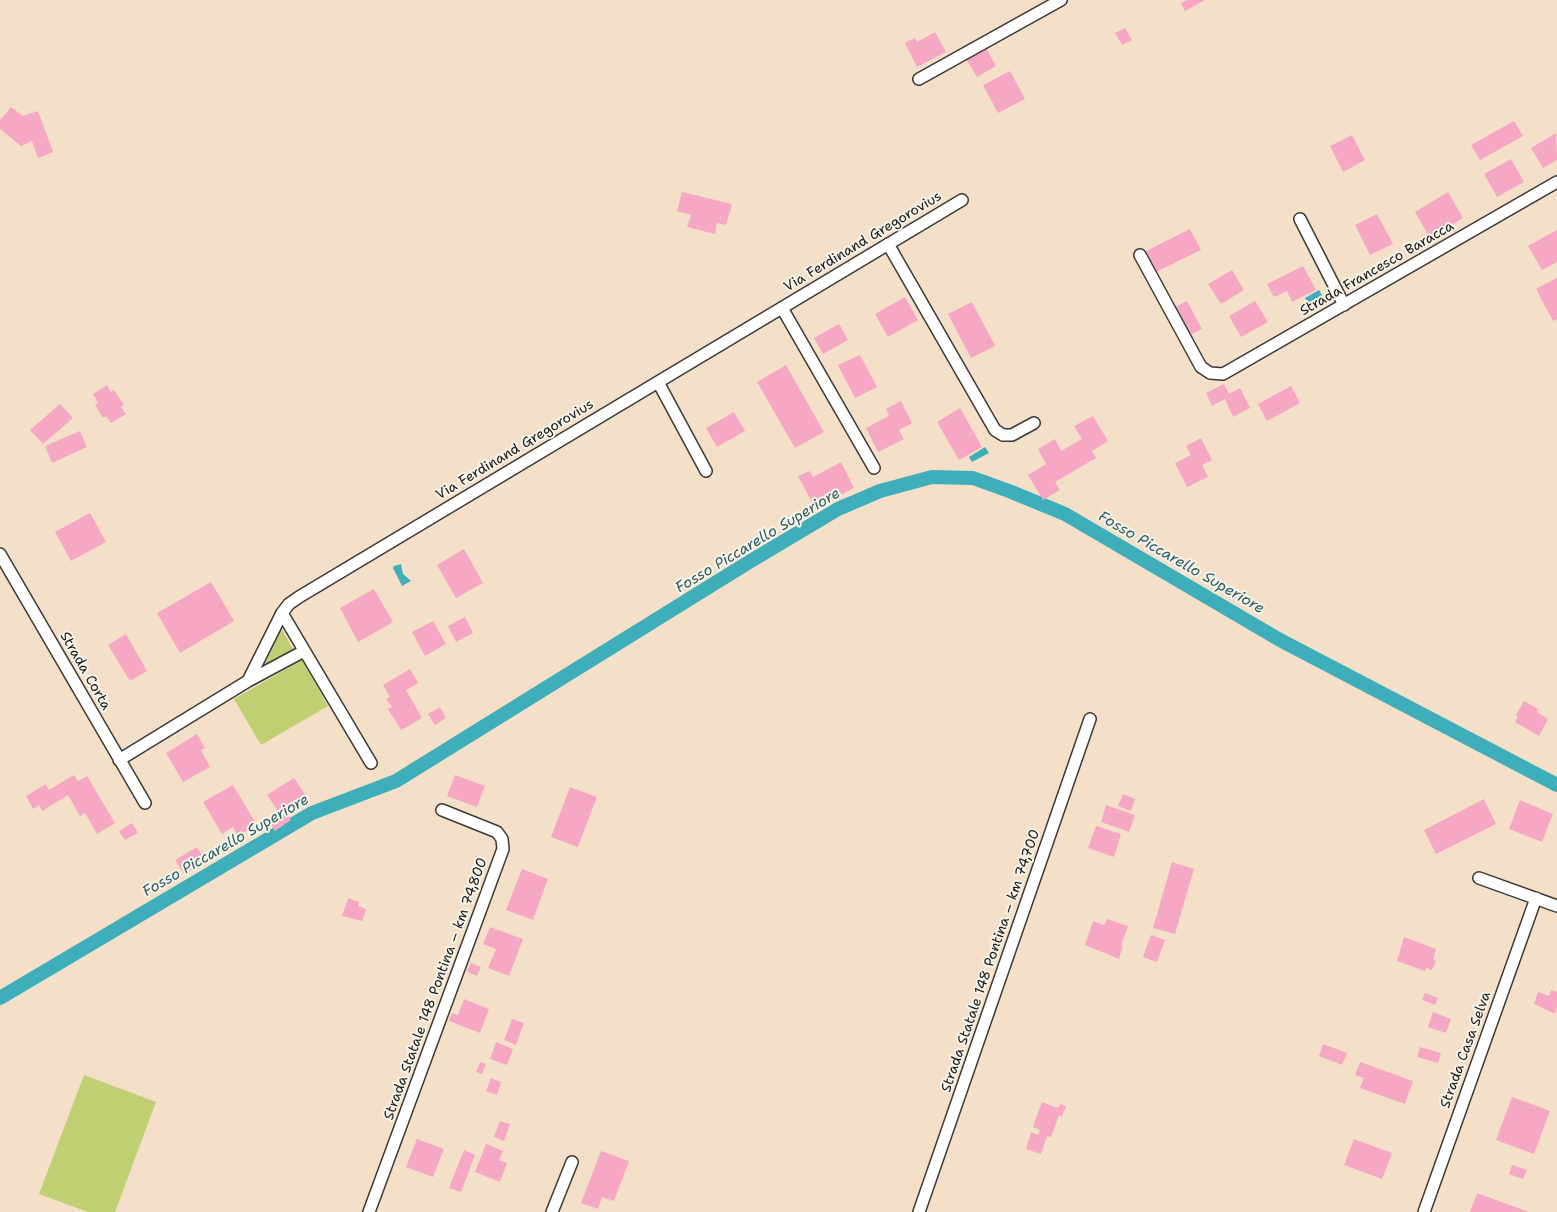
<!DOCTYPE html>
<meta charset="utf-8">
<style>
body{margin:0}
canvas{display:block;background:#f4e0c8}
</style>
<canvas width="1557" height="1212"></canvas>
<script>
const c = document.querySelector('canvas').getContext('2d');
c.lineJoin = 'round';
function fillPath(path, color) {
  c.fillStyle = color;
  c.fill(path, 'evenodd');
}
function shape(rows) {
  const path = new Path2D();
  for (const r of rows) {
    path.moveTo(r[0], r[1]);
    for (let i = 2; i < r.length; i += 2) path.lineTo(r[i], r[i + 1]);
  }
  return path;
}
function stroke(path, color, width, dash) {
  c.strokeStyle = color;
  c.lineWidth = width;
  c.lineCap = dash ? 'butt' : 'round';
  c.setLineDash(dash || []);
  c.stroke(path);
}
function write(font, color, halo, rows, align = 'center') {
  c.font = font + ' "Shantell Sans",sans-serif';
  c.lineWidth = 4;
  c.setLineDash([]);
  c.textBaseline = 'middle';
  c.strokeStyle = halo;
  c.fillStyle = color;
  for (const [text, x, y, turn = 0] of rows) {
    c.save();
    c.translate(x, y);
    c.rotate((+turn || 0) * Math.PI / 180);
    c.textAlign = isNaN(turn) ? turn : align;
    if (halo) c.strokeText(text, 0, 0);
    c.fillText(text, 0, 0);
    c.restore();
  }
}
fillPath(shape([
 [281,628,293,649,264,666],
 [302,660,328,706,261,745,234,699],
 [84,1075,156,1102,115,1212,88,1212,39,1194]
]), '#bfcf72');
fillPath(shape([
 [1319,290,1323,297,1309,304,1305,298],
 [985,447,989,453,972,462,969,457],
 [401,564,403,574,411,581,402,586,393,568,394,566]
]), '#3eaeba');
stroke(shape([
 [0,998,312,813,396,781,749,562,838,509,880,491,932,477,973,478,1009,491,1065,514,1280,640,1557,785]
]), '#3eaeba', 14);
fillPath(shape([
 [1187,0,1205,0,1185,11,1181,3],
 [1125,28,1132,40,1122,45,1115,33],
 [935,32,946,52,917,67,905,43,915,38,917,42],
 [985,46,996,66,977,77,965,57],
 [1010,71,1025,99,998,113,983,85],
 [11,107,23,116,38,111,53,152,38,158,32,141,21,146,0,129,0,120],
 [1514,121,1523,136,1480,160,1471,145],
 [1556,133,1557,160,1543,168,1531,148],
 [1352,135,1365,160,1343,172,1330,146],
 [1511,159,1524,182,1497,197,1484,174],
 [682,192,732,204,726,225,717,223,715,234,687,227,691,215,677,211],
 [1448,192,1463,218,1430,238,1415,212],
 [1377,214,1393,244,1370,255,1355,225],
 [1190,229,1201,250,1156,272,1146,251],
 [1557,230,1557,262,1542,270,1528,246],
 [1303,266,1316,290,1292,302,1287,291,1274,297,1267,284],
 [1232,270,1244,290,1221,304,1208,284],
 [1557,278,1557,319,1553,321,1536,289],
 [905,297,918,320,888,337,875,314],
 [1187,301,1202,329,1188,336,1173,308],
 [1255,301,1268,322,1241,337,1229,316],
 [972,302,995,346,971,358,948,314],
 [839,324,848,340,823,354,814,338],
 [860,355,877,387,855,398,838,365],
 [786,365,824,432,795,448,757,382],
 [1224,384,1229,394,1240,388,1250,408,1233,417,1225,399,1212,406,1206,393],
 [107,385,111,392,114,390,124,405,121,407,126,414,111,423,106,416,103,418,95,405,98,403,93,394],
 [1291,386,1300,403,1267,421,1258,404],
 [901,401,912,423,899,430,904,439,878,452,866,428,889,416,886,409],
 [60,404,73,418,43,444,30,430],
 [960,408,982,447,959,460,937,422],
 [734,412,745,431,717,447,706,428],
 [1093,416,1108,441,1092,451,1096,458,1055,482,1060,490,1043,500,1028,475,1046,464,1038,449,1055,439,1061,451,1082,439,1074,426],
 [80,431,87,447,52,463,45,446],
 [1201,438,1212,460,1202,465,1208,477,1187,487,1175,463,1191,455,1186,446],
 [841,462,854,488,815,508,798,476,810,471,813,477],
 [90,513,106,542,71,561,55,532],
 [464,549,483,583,456,598,437,565],
 [211,582,234,621,180,653,157,613],
 [374,589,393,622,358,642,340,608],
 [465,617,473,633,456,642,448,626],
 [433,621,446,644,425,656,412,632],
 [126,634,147,671,130,681,108,645],
 [410,669,418,683,406,690,422,718,401,730,388,709,392,707,386,699,390,697,383,685],
 [1524,701,1538,709,1537,712,1548,719,1539,736,1515,722,1518,716,1516,715],
 [440,707,446,718,435,725,428,714],
 [197,734,205,748,201,750,210,767,183,782,166,753],
 [74,775,78,781,87,776,115,823,97,834,85,813,80,816,68,795,42,811,39,805,33,809,26,796,46,784,49,790],
 [455,775,485,786,477,807,447,796],
 [294,778,309,800,288,814,291,820,275,831,269,822,280,814,267,795],
 [233,785,257,825,238,836,233,827,222,834,203,802],
 [570,787,597,797,578,847,551,837],
 [1123,794,1135,799,1131,811,1118,806],
 [1484,799,1496,824,1436,854,1424,830],
 [1520,800,1553,814,1542,842,1509,829],
 [1106,805,1135,815,1129,832,1101,822],
 [132,823,138,833,125,840,119,831],
 [1096,826,1121,834,1114,857,1088,848],
 [197,847,206,861,184,874,175,860],
 [1172,862,1194,869,1175,934,1153,928],
 [522,869,548,879,533,920,506,910],
 [348,898,359,902,358,906,366,909,362,921,342,916],
 [1107,919,1128,926,1121,945,1123,945,1119,959,1085,945,1093,921,1104,925],
 [490,927,523,939,509,976,488,968,496,949,483,944],
 [1151,935,1165,940,1157,962,1143,957],
 [1404,937,1436,949,1433,960,1436,961,1432,970,1426,968,1425,971,1397,961],
 [471,963,481,967,477,976,467,972],
 [1551,990,1557,992,1557,1007,1555,1014,1534,1004,1538,992,1549,996],
 [1425,993,1438,998,1435,1005,1422,1000],
 [464,999,489,1009,480,1033,449,1021,452,1013,458,1015],
 [1433,1012,1451,1019,1446,1033,1428,1027],
 [512,1019,524,1023,516,1045,504,1040],
 [496,1042,513,1049,507,1065,490,1059],
 [1323,1044,1347,1053,1342,1065,1319,1056],
 [1420,1047,1441,1053,1438,1063,1417,1057],
 [480,1062,486,1064,482,1074,476,1072],
 [1360,1062,1413,1081,1405,1104,1360,1088,1364,1078,1355,1075],
 [491,1078,501,1082,497,1095,486,1091],
 [1512,1097,1550,1111,1534,1154,1496,1140],
 [1042,1102,1058,1108,1060,1104,1066,1106,1062,1117,1059,1115,1051,1137,1047,1136,1041,1154,1026,1149,1031,1132,1038,1135,1039,1133,1040,1130,1033,1127],
 [500,1121,510,1124,504,1141,494,1137],
 [417,1139,444,1149,433,1177,406,1167],
 [1354,1139,1392,1153,1382,1179,1344,1165],
 [486,1144,503,1151,499,1160,507,1163,500,1182,475,1172],
 [464,1150,475,1155,461,1192,449,1188],
 [601,1151,629,1161,614,1201,602,1197,598,1209,581,1203],
 [1512,1165,1527,1170,1523,1179,1509,1174],
 [1477,1193,1529,1212,1470,1212]
]), '#f6a7c3');
const street = shape([
 [919,79,1061,0],
 [1300,219,1344,305],
 [888,244,995,430,1003,435,1012,435,1034,423],
 [1140,255,1201,367,1210,373,1223,374,1557,182],
 [782,308,874,468],
 [658,382,706,471],
 [0,554,145,803],
 [282,613,371,763],
 [248,681,304,651],
 [119,760,248,681,282,613,289,604,299,597,962,200],
 [1479,878,1557,906],
 [369,1212,503,849,502,839,497,832,442,810],
 [552,1212,572,1162],
 [919,1212,1090,719],
 [1424,1212,1536,898]
]);
stroke(street, '#3c3936', 14);
stroke(street, '#fff', 11);
write('14px', '#1c1c1c', '#f7f3e8', [
 ["Via Ferdinand Gregorovius",863,242,-31],
 ["Strada Francesco Baracca",1377,269,-30],
 ["Via Ferdinand Gregorovius",515,450,-31],
 ["Strada Corta",85,671,60],
 ["Strada Statale 148 Pontina – km 74,700",991,961,-71],
 ["Strada Statale 148 Pontina – km 74,800",436,989,-70],
 ["Strada Casa Selva",1466,1050,-70]
]);
write('italic 15px', '#2b5e63', '#f7f3e8', [
 ["Fosso Piccarello Superiore",758,541,-31],
 ["Fosso Piccarello Superiore",1181,563,30],
 ["Fosso Piccarello Superiore",226,846,-30]
]);
</script>
